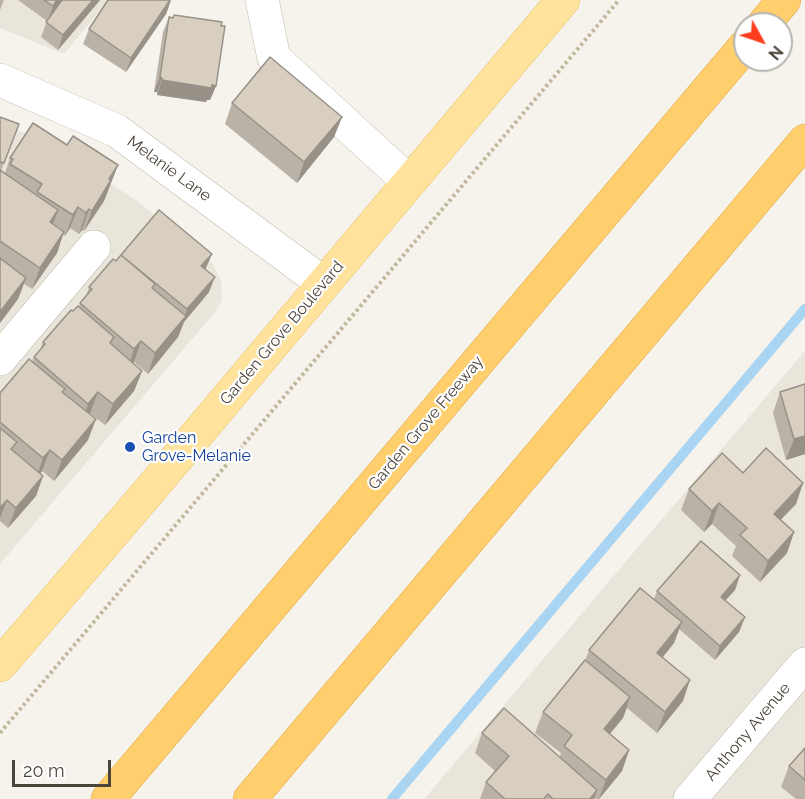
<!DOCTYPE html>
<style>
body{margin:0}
#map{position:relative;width:805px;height:799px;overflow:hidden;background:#f6f3ec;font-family:Raleway,sans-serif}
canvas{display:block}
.north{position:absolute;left:733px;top:12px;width:60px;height:60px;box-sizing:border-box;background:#fff;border:2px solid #b7b4b0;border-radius:50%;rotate:130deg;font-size:16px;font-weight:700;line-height:24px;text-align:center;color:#4b4439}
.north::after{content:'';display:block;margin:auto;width:21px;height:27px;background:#fc3f1d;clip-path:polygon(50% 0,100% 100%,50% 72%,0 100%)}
.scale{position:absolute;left:12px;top:760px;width:99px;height:27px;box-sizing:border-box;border:3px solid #4b4439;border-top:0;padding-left:8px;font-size:18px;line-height:21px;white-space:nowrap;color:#4b4439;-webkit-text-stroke:4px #fff;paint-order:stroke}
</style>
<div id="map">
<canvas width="805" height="799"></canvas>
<div class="north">N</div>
<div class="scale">20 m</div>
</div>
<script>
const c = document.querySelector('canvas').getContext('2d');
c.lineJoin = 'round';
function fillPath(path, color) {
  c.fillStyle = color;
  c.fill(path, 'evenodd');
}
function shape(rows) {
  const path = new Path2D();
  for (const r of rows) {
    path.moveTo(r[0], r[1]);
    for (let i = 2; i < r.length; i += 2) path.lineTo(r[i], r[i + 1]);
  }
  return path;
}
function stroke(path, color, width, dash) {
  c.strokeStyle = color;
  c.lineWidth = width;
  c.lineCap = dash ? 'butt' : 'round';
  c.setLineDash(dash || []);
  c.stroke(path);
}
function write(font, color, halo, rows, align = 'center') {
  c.font = font + ' Raleway,sans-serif';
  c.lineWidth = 4.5;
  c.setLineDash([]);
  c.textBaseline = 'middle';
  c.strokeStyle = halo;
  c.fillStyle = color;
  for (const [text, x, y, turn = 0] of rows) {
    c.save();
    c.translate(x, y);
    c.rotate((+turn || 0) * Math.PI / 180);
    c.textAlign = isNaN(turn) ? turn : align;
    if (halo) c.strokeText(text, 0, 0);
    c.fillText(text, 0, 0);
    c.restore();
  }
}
fillPath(shape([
 [0,0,109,0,64,54,0,28],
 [0,121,57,149,137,201,211,261,221,280,222,300,216,311,0,564],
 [805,351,805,799,424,799]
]), '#eae5da');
stroke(shape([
 [392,799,805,309]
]), '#a9d4f2', 10);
const minor = shape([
 [262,0,274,58,409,182],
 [0,80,117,131,323,283],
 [0,359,94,247],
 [690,799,805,664]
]);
const major = shape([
 [0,665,150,490,563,0]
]);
const highway = shape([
 [764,24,784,0],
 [108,799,745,46],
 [250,799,805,141]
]);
stroke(minor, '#c2bbae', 34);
stroke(major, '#e6c16a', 34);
stroke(highway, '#e0a43c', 34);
stroke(shape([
 [0,733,619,0]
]), '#c4b79f', 4, [3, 3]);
stroke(minor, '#fff', 33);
stroke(major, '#ffe39c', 33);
stroke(highway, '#ffcf6e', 33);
fillPath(shape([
 [0,0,4,0,0,10],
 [18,0,100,0,58,50,41,37,47,21],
 [171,0,166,14,126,72,83,44,89,29],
 [169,17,216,86,210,100,207,100,206,102,157,95,157,92,154,92,163,32],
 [232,103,342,117,334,137,297,183,225,124],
 [0,117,19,124,1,171,5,173,10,158,67,145,118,165,104,201,84,231,82,230,79,234,70,228,65,236,63,234,57,253,32,289,24,284,18,299,0,323],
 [116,261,206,268,206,269,209,292,184,322,178,337,148,374,134,362,133,363,142,371,134,391,105,425,90,413,89,414,88,440,54,481,42,471,40,473,43,476,36,496,8,528,0,521,0,393,32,362,34,357,40,350,43,342,79,306,80,303,86,296,89,287],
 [805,384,805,454,786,460,773,413,780,392],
 [743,473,803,483,796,504,781,519,794,532,787,553,760,582,732,556,736,546,712,524,704,532,681,510,689,489],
 [740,575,735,590,725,600,745,617,739,632,715,660,679,629,674,643,663,657,683,701,657,733,627,708,623,718,610,734,629,750,622,771,599,799,596,799,595,798,594,799,480,799,486,782,495,771,475,753,482,733,560,757,561,753,535,733,543,712,585,661,589,650,654,599,657,591],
 [805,748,805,799,796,799,781,787,789,766]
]), '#bab2a6');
fillPath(shape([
 [57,0,62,0,48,21,53,6],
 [93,0,100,0,58,50,63,35],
 [171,0,166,14,126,72,131,58],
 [160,77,162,78,157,92,154,92],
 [162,80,212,85,216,86,210,100,207,100,206,102,157,95],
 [342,117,334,137,297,183,304,162],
 [118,165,104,201,84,231,92,211],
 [78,207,70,228,65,236,73,215],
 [89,209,82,230,79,234,86,213],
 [58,210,51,230,50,222],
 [64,232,57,253,32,289,40,268],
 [212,254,206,268,196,281,201,266],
 [215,277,209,292,184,322,178,337,148,374,155,353,184,318,187,309],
 [26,278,18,299,0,323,0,312],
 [141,341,134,362,127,370,134,349],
 [142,371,134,391,105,425,113,404],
 [98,392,90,413,81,424,88,404],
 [96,419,88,440,54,481,62,460],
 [805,436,805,454,786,460,794,439],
 [50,450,42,471,36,479,43,458],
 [43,476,36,496,8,528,16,508],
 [803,483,796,504,767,534,774,514],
 [7,500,0,518,0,508],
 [719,503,712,524,704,532,712,511],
 [794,532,787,553,760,582,768,561],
 [740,575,735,590,716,611,721,597],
 [745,617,739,632,715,660,720,646],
 [682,622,674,643,649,674,657,653],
 [690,680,683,701,657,733,665,712],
 [630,697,623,718,596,750,604,729],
 [629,750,622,771,599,799,606,780],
 [597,790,594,799,590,799]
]), '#979187');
const building = shape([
 [44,0,57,0,53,6,44,0],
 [62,0,93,0,63,35,46,22,62,0],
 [108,0,170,0,131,58,89,29,108,0],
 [174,15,222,22,221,26,225,26,216,86,212,85,211,88,162,80,162,78,160,77,169,17,173,18,174,15],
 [270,57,342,117,304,162,232,103,270,57],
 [0,117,19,124,4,163,0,162,0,117],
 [33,123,67,145,73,136,118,165,109,179,111,180,92,211,89,209,86,213,78,207,73,215,37,192,42,184,10,164,13,159,10,158,33,123],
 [0,170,58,210,50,222,64,232,40,268,0,241,0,170],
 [159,210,212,254,201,266,215,277,187,309,121,255,159,210],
 [121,255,155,284,152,288,186,316,155,353,141,341,134,349,80,303,92,289,89,287,113,259,116,261,121,255],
 [0,258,26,278,0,312,0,258],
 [78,306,114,337,110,343,142,371,113,404,98,392,88,404,34,357,45,344,43,342,71,310,73,311,78,306],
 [29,359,65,389,62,392,96,419,62,460,50,450,43,458,0,422,0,393,29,359],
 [805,384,805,436,794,439,780,392,805,384],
 [0,428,17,442,11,449,43,476,16,508,7,500,0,508,0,428],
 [766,448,803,483,774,514,794,532,768,561,740,535,747,528,719,503,712,511,689,489,722,453,743,473,766,448],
 [701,541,740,575,721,597,745,617,720,646,657,591,701,541],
 [640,588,682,622,657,653,690,680,665,712,589,650,640,588],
 [585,660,630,697,604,729,629,750,606,780,564,746,572,735,543,712,585,660],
 [504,708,597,790,590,799,553,799,548,794,544,799,504,799,504,798,486,782,509,756,482,733,504,708],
 [805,748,805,780,789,766,805,748]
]);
fillPath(building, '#d8cfc1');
stroke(building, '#979187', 1.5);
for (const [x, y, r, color] of [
 [130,447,6,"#1a4fb4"]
]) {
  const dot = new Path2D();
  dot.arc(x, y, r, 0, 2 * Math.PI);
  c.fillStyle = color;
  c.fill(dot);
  stroke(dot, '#fff', 2);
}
write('16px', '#4b4439', '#fff', [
 ["Melanie Lane",169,169,36],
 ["Garden Grove Boulevard",282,333,-50],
 ["Garden Grove Freeway",426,423,-50],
 ["Anthony Avenue",748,732,-50]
]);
write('16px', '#164399', '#fff', [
 ["Garden",142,438],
 ["Grove-Melanie",142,456]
], 'left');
</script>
